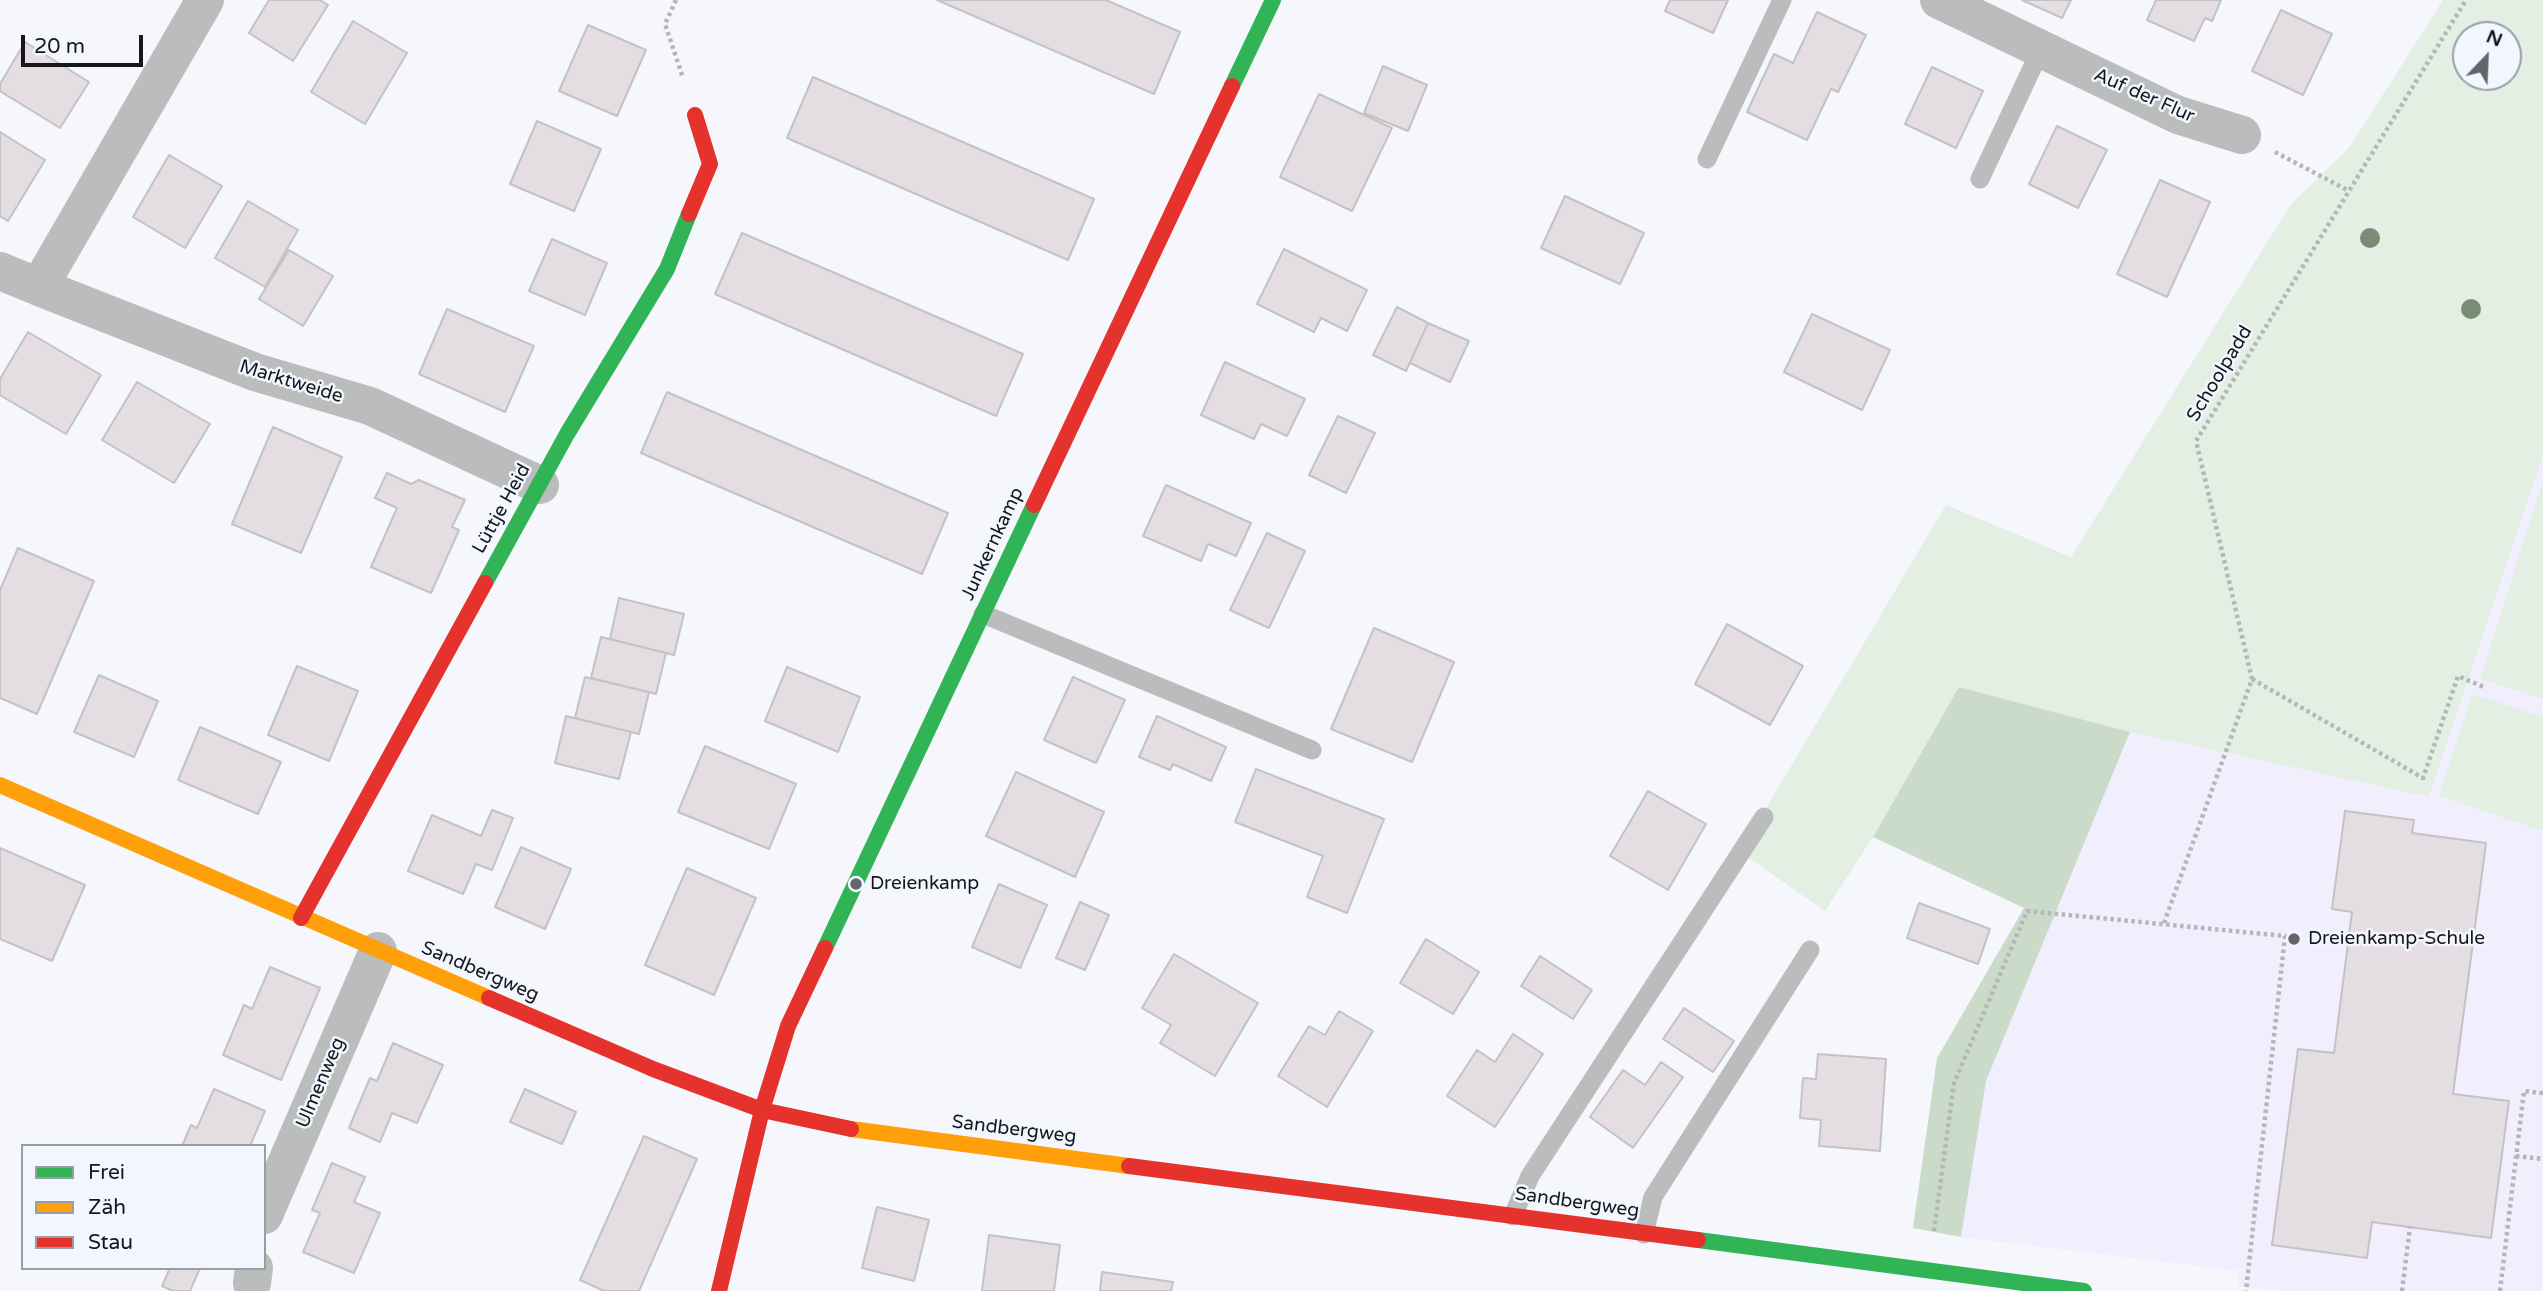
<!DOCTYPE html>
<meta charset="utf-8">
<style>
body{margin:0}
#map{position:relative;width:2543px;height:1291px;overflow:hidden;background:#f5f7fc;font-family:"Varela Round",sans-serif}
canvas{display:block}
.legend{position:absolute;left:21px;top:1144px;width:245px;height:126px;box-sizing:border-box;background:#f2f6ff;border:2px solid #9a9da3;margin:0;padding:9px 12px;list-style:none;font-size:21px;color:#16171a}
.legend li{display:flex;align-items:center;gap:14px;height:35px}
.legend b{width:35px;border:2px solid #9a9da3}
.north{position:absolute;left:2452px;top:21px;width:70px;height:70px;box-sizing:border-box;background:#f2f6ff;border:2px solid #9a9da3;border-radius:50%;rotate:23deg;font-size:19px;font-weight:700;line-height:28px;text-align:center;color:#16171a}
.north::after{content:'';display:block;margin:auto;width:24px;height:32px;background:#646569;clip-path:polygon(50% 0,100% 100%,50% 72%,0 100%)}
.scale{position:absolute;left:21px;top:35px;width:122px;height:32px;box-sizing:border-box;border:4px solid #16171a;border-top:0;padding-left:9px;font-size:21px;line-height:24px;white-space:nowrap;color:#16171a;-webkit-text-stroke:5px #f2f6ff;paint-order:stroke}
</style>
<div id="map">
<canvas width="2543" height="1291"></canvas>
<ul class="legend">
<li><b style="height:9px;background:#30b455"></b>Frei</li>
<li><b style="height:9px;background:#ff9f0a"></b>Zäh</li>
<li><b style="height:9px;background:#e5322d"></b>Stau</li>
</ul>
<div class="north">N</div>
<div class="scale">20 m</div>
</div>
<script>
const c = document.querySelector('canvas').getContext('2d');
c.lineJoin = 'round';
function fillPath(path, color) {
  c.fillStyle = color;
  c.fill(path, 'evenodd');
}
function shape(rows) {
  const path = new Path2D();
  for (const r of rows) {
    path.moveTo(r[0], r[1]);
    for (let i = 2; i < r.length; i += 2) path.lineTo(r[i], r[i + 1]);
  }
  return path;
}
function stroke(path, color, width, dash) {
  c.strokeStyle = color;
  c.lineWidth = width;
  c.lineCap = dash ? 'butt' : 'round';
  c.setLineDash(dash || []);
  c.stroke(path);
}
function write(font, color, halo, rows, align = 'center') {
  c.font = font + ' "Varela Round",sans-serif';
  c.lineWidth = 5;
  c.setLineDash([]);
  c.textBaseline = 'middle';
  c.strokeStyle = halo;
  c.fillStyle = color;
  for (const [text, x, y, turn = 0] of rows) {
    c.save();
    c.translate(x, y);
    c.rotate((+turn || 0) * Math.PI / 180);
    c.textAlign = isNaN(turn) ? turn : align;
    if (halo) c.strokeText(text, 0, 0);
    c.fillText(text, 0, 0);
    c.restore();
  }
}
fillPath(shape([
 [2543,456,2543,1291,2281,1291,2237,1286,2238,1271,1961,1237,1986,1081,2130,732,2429,797]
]), '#f1effe');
fillPath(shape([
 [2443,0,2543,0,2543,456,2429,797,2130,732,1959,687,1873,837,1825,911,1740,852,1946,505,2071,557,2291,204,2349,148],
 [2466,35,2508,35,2508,77,2466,77],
 [2543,481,2543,699,2480,679],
 [2472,694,2543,717,2543,831,2439,796]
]), '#e3efe3');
fillPath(shape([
 [1959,687,2130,732,1986,1081,1961,1237,1913,1228,1937,1058,2024,908,1873,837]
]), '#cbdbc9');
const building = shape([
 [269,0,320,0,328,5,293,61,249,33,269,0],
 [937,0,1106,0,1180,32,1154,94,937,0],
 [1670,0,1728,0,1713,33,1665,11,1670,0],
 [2022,0,2071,0,2062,18,2022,0],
 [2156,0,2221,0,2212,21,2205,18,2194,41,2147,20,2156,0],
 [2281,10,2332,34,2303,95,2252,71,2281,10],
 [1817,12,1866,35,1838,92,1831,89,1807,140,1747,112,1774,54,1793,63,1817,12],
 [353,21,407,53,365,124,311,92,353,21],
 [588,25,646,50,617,116,559,91,588,25],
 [25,42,89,82,60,128,0,91,0,84,25,42],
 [1383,66,1427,85,1408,131,1364,113,1383,66],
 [1932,67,1983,91,1956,148,1905,124,1932,67],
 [813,77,1094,199,1068,260,787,138,813,77],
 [1319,94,1392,128,1352,211,1280,177,1319,94],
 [537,121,601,149,574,211,510,184,537,121],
 [2057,126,2107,150,2078,208,2029,184,2057,126],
 [0,132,45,160,8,221,0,216,0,132],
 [169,155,222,186,185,248,133,217,169,155],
 [2160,180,2210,202,2167,297,2117,274,2160,180],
 [1565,196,1644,233,1620,284,1541,248,1565,196],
 [248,201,298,230,265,287,215,258,248,201],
 [742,233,1023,354,996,416,715,294,742,233],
 [552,239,607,263,585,315,529,291,552,239],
 [1284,249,1367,290,1347,331,1321,318,1314,332,1257,304,1284,249],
 [289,250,333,276,303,326,259,299,289,250],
 [1397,307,1428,323,1406,371,1373,355,1397,307],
 [447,309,534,346,505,412,419,374,447,309],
 [1812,314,1890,350,1862,410,1784,372,1812,314],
 [1428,323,1469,341,1450,382,1410,363,1428,323],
 [28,332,101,375,66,434,0,395,0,379,28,332],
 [1225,362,1305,399,1287,436,1261,424,1254,439,1201,415,1225,362],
 [137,382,210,424,174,483,102,440,137,382],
 [667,392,948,513,922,574,641,453,667,392],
 [1338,416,1375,433,1346,493,1309,475,1338,416],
 [273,427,342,457,301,553,232,524,273,427],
 [387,473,411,484,419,480,465,500,452,527,459,530,431,593,371,567,397,508,375,498,387,473],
 [1166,485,1251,523,1236,556,1208,544,1201,561,1143,536,1166,485],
 [1267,533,1305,551,1269,628,1230,610,1267,533],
 [18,548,94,581,37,714,0,698,0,590,18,548],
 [619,598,684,614,674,655,610,639,619,598],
 [1727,624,1803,666,1770,725,1695,684,1727,624],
 [1374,628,1454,662,1412,762,1331,729,1374,628],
 [601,637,666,653,656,694,591,678,601,637],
 [297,666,358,691,329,761,268,735,297,666],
 [787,667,860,697,838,752,765,721,787,667],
 [99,675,158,701,134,757,74,732,99,675],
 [585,677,649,692,639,734,575,718,585,677],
 [1073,677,1125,700,1096,763,1044,740,1073,677],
 [566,716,631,732,619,779,555,763,566,716],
 [1157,716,1226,747,1211,781,1173,764,1170,770,1139,757,1157,716],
 [200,727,281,762,258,814,178,780,200,727],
 [705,746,796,784,769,849,678,812,705,746],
 [1256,769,1384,819,1347,913,1307,897,1323,856,1235,822,1256,769],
 [1016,772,1104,812,1075,877,986,836,1016,772],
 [1648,791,1706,824,1668,890,1610,856,1648,791],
 [492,810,513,818,492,870,476,864,463,894,408,871,432,815,481,836,492,810],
 [2345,811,2414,820,2412,833,2486,843,2453,1094,2509,1101,2491,1238,2372,1222,2367,1258,2272,1245,2298,1049,2334,1053,2352,912,2332,909,2345,811],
 [521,847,571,869,545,929,495,907,521,847],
 [0,848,85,885,52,961,0,939,0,848],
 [687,868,756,898,714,995,645,965,687,868],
 [999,884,1047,905,1020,968,972,947,999,884],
 [1080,902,1109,915,1085,970,1056,958,1080,902],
 [1919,903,1990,929,1978,964,1907,938,1919,903],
 [1426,939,1479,972,1453,1014,1400,983,1426,939],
 [1174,954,1258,1003,1215,1076,1160,1043,1171,1025,1142,1008,1174,954],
 [1540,956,1592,990,1573,1019,1521,986,1540,956],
 [270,967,320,988,281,1080,223,1055,244,1005,252,1009,270,967],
 [1684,1008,1734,1041,1713,1072,1663,1039,1684,1008],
 [1339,1011,1373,1031,1327,1107,1278,1076,1309,1026,1325,1035,1339,1011],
 [1513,1034,1543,1054,1495,1127,1447,1096,1477,1050,1495,1062,1513,1034],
 [393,1043,443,1065,417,1123,392,1113,380,1142,349,1128,370,1078,377,1081,393,1043],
 [1818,1054,1886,1059,1880,1151,1819,1146,1821,1120,1800,1118,1803,1078,1816,1079,1818,1054],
 [1661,1062,1683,1077,1633,1148,1590,1117,1623,1070,1645,1085,1661,1062],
 [214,1089,265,1111,250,1146,182,1146,191,1125,197,1128,214,1089],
 [525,1089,576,1112,562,1144,510,1122,525,1089],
 [644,1136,697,1159,639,1291,604,1291,580,1280,644,1136],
 [332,1163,365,1177,354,1202,380,1213,354,1273,303,1252,320,1213,312,1210,332,1163],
 [877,1207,929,1220,914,1281,862,1268,877,1207],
 [989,1235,1060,1245,1054,1291,982,1291,989,1235],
 [170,1268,200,1268,190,1291,173,1291,162,1286,170,1268],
 [1102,1272,1173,1282,1171,1291,1100,1291,1102,1272]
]);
fillPath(building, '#e4dee3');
stroke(building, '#c3c2c5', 2);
stroke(shape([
 [676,0,665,24,683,78],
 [2275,152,2349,191],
 [2252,679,2423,778,2458,676,2486,688],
 [2164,923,2252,679,2196,441,2466,0],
 [2516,1156,2543,1159],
 [1934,1231,1954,1083,2027,911,2285,936,2246,1291],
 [2402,1291,2410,1227],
 [2500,1291,2524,1091,2543,1093]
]), '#b5b6b7', 4.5, [3.5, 3.5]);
stroke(shape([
 [1707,159,1782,0],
 [1980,179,2041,49],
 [983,614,1312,750],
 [1513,1216,1530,1176,1764,817],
 [1644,1234,1653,1197,1810,950]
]), '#bbbcbc', 19);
stroke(shape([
 [205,0,39,287,255,372,370,406,540,485],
 [1939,0,2178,115,2242,135],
 [0,271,39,287],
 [264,1215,378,951],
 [252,1283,254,1268]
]), '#bbbcbc', 38);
stroke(shape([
 [1232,86,1273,0],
 [485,583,567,434,667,269,689,214],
 [825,948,1034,505],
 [1698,1240,2084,1291]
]), '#30b455', 16);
stroke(shape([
 [0,785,489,998],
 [851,1129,1129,1166]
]), '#ff9f0a', 16);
stroke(shape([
 [689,214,710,164,695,115],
 [1034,505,1232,86],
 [301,918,485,583],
 [489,998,653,1069,762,1110,851,1129],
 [1129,1166,1698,1240],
 [719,1291,762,1110,788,1026,825,948]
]), '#e5322d', 16);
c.fillStyle = '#788d73';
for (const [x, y] of [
 [2370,238],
 [2471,309]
]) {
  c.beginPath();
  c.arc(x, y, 10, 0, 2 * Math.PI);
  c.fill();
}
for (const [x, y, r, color] of [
 [856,884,7,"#646569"],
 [2294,939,7,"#646569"]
]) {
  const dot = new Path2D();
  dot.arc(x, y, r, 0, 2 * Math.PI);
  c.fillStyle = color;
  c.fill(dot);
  stroke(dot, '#f2f6ff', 2.5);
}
write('19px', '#16171a', '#f2f6ff', [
 ["Auf der Flur",2144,96,24],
 ["Schoolpadd",2220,374,-59],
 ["Marktweide",291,382,17],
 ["Lüttje Heid",502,509,-61],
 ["Junkernkamp",993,544,-65],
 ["Sandbergweg",480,972,23],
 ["Ulmenweg",321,1083,-67],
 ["Sandbergweg",1014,1130,7],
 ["Sandbergweg",1577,1203,8]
]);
write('19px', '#16171a', '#f2f6ff', [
 ["Dreienkamp",870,884],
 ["Dreienkamp-Schule",2308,939]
], 'left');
</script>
